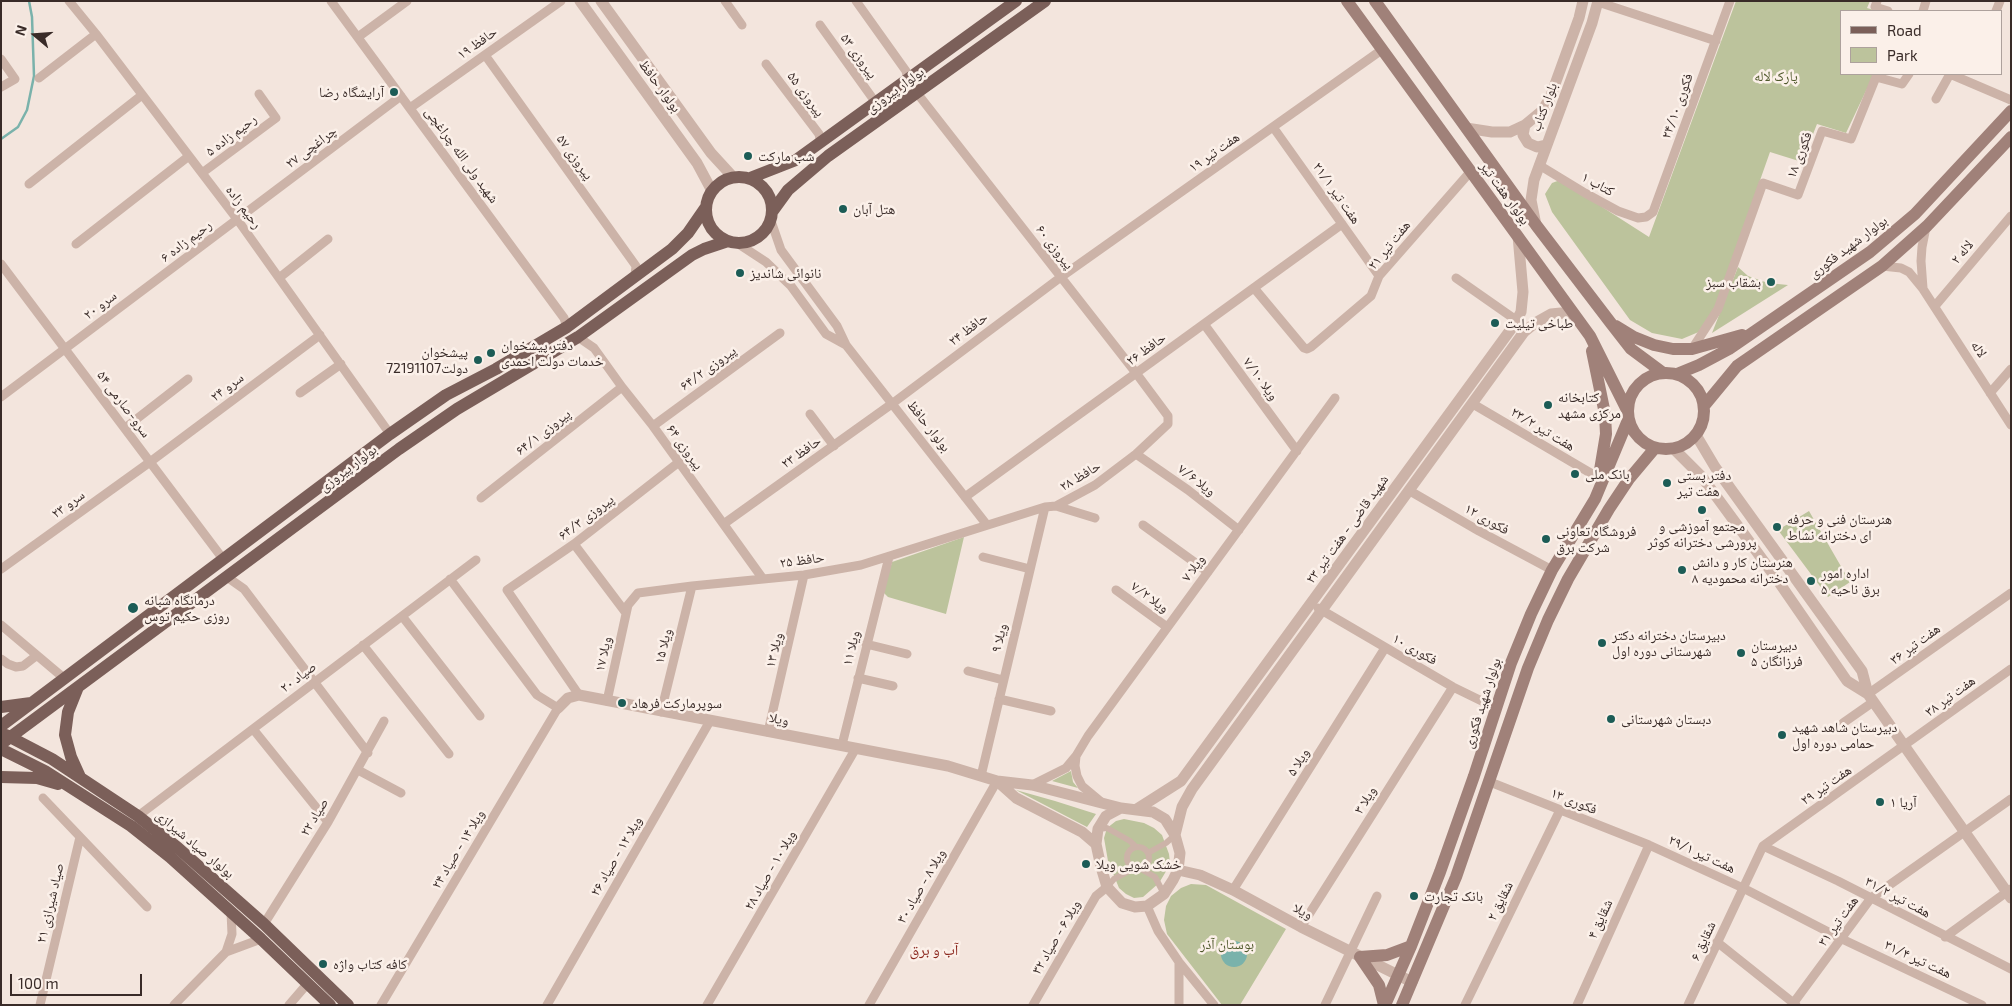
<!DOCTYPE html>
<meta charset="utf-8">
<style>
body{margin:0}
#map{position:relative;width:2012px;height:1006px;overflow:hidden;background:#f3e5dd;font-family:"Exo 2",sans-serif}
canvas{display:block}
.frame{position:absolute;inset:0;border:2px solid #392b28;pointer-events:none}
.legend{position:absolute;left:1840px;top:10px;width:162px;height:65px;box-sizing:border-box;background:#fbf0e9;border:1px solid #ada19c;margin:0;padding:6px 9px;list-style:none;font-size:15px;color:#392b28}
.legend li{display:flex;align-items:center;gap:10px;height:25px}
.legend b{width:25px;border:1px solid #ada19c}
.north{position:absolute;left:10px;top:10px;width:50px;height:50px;-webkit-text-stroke:4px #fbf0e9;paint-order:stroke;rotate:288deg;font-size:14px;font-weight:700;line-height:20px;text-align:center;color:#392b28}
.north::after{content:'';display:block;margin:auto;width:18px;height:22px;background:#392b28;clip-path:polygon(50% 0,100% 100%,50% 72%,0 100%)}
.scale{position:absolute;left:10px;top:974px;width:132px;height:22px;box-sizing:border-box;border:2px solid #392b28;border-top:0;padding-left:6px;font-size:15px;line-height:18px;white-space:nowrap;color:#392b28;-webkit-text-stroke:4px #fbf0e9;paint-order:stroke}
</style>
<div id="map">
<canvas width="2012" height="1006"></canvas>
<div class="frame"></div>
<ul class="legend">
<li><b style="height:6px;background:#7b5f59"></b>Road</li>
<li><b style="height:14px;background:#bcc39c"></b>Park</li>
</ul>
<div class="north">N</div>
<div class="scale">100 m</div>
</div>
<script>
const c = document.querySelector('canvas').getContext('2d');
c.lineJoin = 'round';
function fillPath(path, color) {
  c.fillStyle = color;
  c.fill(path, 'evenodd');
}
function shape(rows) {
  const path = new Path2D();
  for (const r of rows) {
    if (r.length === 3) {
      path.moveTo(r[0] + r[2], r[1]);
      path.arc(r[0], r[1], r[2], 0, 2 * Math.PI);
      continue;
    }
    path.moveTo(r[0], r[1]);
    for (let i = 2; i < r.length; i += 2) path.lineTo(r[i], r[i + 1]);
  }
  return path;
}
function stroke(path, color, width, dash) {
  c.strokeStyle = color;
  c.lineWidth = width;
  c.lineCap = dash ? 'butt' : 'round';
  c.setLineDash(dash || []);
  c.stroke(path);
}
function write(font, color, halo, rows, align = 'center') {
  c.font = font + ' "Exo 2","Noto Naskh Arabic",sans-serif';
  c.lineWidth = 5;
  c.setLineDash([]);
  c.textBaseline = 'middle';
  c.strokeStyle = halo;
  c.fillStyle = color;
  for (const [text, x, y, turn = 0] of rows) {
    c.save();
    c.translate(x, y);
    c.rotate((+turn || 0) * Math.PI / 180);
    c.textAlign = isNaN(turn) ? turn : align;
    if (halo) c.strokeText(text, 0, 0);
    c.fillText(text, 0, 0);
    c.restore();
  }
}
fillPath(shape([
 [1736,1,1870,1,1867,8,1877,11,1841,11,1841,74,1874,74,1846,133,1817,124,1802,162,1770,152,1715,308,1701,331,1682,339,1652,333,1630,320,1552,212,1545,194,1552,183,1560,180,1649,237],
 [1738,267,1748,276,1768,283,1788,285,1712,333],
 [1809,511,1850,582,1828,597,1778,530],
 [964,537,946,614,888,597,883,592,892,562],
 [1071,771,1073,782,1078,788,1052,781],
 [1016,790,1055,801,1096,814,1087,827],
 [1124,819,1144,823,1154,828,1162,835,1169,854,1170,863,1165,873,1159,883,1143,897,1134,898,1126,894,1119,888,1108,861,1104,838,1107,828,1116,821],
 [1191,884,1206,885,1286,929,1240,1005,1222,1005,1167,934,1164,920,1166,906,1171,896,1181,888]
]), '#bcc39c');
fillPath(shape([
 [1234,954,13]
]), '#7ab2ab');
stroke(shape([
 [1,139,18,127,27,110,34,76,32,17,29,1]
]), '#7ab2ab', 2.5);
stroke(shape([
 [1098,829,1107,828,1130,841,1136,847],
 [1138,858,11],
 [1148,853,1166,843,1175,835],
 [1141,869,1155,877,1164,894],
 [1107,887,1114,879,1134,868]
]), '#ccb3a8', 6);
stroke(shape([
 [69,1,96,34,237,219,390,434],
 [331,1,564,318,567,327],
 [725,1,742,25],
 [856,1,906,71,908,80],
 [1877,1,1875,7,1888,11],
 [1598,2,1716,41],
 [1923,11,1926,1],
 [1996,11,2000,1],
 [820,25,876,103],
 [358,37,407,1],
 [485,55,636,266,635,276],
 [1,59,15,79,1,87],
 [766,64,819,134,821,143],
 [39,78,96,34],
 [1936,99,1950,74,2011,100],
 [410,108,561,1],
 [1273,127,1379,276],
 [1539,165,1585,193,1618,211,1638,218,1646,217,1653,212,1730,1],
 [202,173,276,118,259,94],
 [29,184,142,95],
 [771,221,781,250,837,326,846,345,987,525],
 [737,243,766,262,791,286,826,334,846,345],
 [76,244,189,156],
 [1,264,220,555,221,561],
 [1882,266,1901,268,1909,272,1923,289,2011,425],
 [279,278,328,239],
 [1456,278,1516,320],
 [1254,288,1304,348,1307,349,1311,347,1371,296,1379,276,1471,171],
 [1923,288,1921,261,1922,247,1926,227],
 [1935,306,2011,216],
 [1204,324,1297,451],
 [578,337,594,348,622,387,653,426,763,579],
 [1692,349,1718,309,1763,183,1798,195,1822,131,1851,139,1876,77,1902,84,1909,74],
 [300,393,341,364],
 [1990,393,2011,369],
 [1,397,401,96],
 [1473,404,1599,478],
 [810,414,834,446],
 [653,426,780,333],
 [125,428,188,379],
 [1136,454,1188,490,1239,530],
 [1410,491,1479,531,1552,570],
 [965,497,1342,224],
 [481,498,622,387],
 [1056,506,1095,518],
 [725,523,893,403,1061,277,1383,49],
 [1143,525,1208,572],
 [574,544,626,613],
 [983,557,1030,569],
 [1,569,150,462,320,335],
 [227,577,244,589,368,753],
 [1116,590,1167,627],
 [1318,608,1453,687,1496,708],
 [402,616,480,716],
 [1,625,65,679],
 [866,644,907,654],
 [363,645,449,754],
 [1,659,8,664,16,667,23,666,36,656],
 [968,671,1003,680],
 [858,678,893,686],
 [1868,694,2011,593],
 [579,695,507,590,574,544,679,462],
 [999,699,1051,711],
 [607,701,628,605,638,593,692,586,804,575,861,565,1045,507,1056,506,1095,485,1136,454,1168,424,1168,416,1136,373,917,93],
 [661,712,692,586],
 [1843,723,1873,702],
 [253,729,328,822],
 [768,732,804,575],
 [842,745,889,557],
 [1076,756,1088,736,1335,398],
 [358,770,401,793],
 [981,776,1045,507],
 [1490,782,1649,845,1743,888,1842,939,1982,1005],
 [1032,785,1066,768,1076,756,1075,766,1077,776,1082,786,1100,801],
 [43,798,147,907],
 [138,816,476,560],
 [1763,846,1838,881,2011,969],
 [1233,890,1385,648],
 [1147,906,1158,931,1179,962,1214,1005],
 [264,924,328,822,384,721],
 [1301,927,1453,687],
 [1945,937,2011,889],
 [1717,942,1796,1005],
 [226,952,232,934,231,912],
 [40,1005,80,837],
 [174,1005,226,952,261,939],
 [289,1005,308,983],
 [381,1005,558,708,537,695,450,579],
 [547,1005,710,721],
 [707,1005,856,748],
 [869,1005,997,781],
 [1033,1005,1096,896,1107,887],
 [1179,1005,1179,962],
 [1325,1005,1377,896],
 [1465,1005,1560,810],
 [1577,1005,1649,845],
 [1688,1005,1763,846,2011,669],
 [1792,1005,1871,898,2011,799]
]), '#ccb3a8', 9);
stroke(shape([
 [580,1,697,163,712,191],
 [601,1,711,153,733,177],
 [1525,125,1523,135,1528,143,1537,147,1546,145],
 [1466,128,1492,132,1510,132,1525,125,1542,111,1550,98,1579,18,1583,1],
 [1536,225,1531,200,1534,180,1592,23,1598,1],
 [1696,435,1715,467,1862,671,1868,694,2011,898],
 [1674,449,1702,477,1776,578,1847,681,1868,694],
 [558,708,568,698,579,695,948,766,997,781,1032,785,1121,808],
 [997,781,1016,798,1082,832,1096,844],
 [1121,808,1153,812,1165,819,1175,835,1180,853,1178,870,1173,880,1164,894,1147,906,1135,907,1122,903,1107,887,1101,867,1096,844,1098,829,1106,816,1121,808],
 [1137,809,1181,781,1514,325,1521,312,1523,292,1518,236],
 [1175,835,1182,807,1192,789,1524,332,1535,323,1551,314,1561,313,1573,314],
 [1178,870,1200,875,1233,890,1301,927,1412,982]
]), '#ccb3a8', 11);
stroke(shape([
 [1347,1,1590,336,1627,410],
 [1375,1,1536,225,1610,322,1631,349,1662,372],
 [1616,326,1634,337,1654,345,1673,349,1692,349,1742,335],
 [1592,351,1605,414,1606,434,1599,476],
 [1666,411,38],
 [1677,374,1699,365,1729,349,1870,252,1915,214,2011,111],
 [1704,406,1737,366,1882,266,1927,226,2011,137],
 [1384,1005,1379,985,1360,957,1387,955,1411,946],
 [1385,1005,1411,946,1440,872,1474,776,1511,663,1531,614,1552,570,1595,499,1628,420],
 [1402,1005,1456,877,1528,668,1548,620,1568,579,1609,509,1629,479,1655,448]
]), '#a08179', 12);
stroke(shape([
 [739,210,33],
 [750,178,796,160,1016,1],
 [772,212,788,190,828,156,1045,1],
 [78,687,68,712,65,735,71,757,80,777],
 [1,707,31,703],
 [1,726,390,434,446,395,496,369,567,327,672,249,688,233,706,207],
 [6,735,52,759,138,816,178,848,264,924,348,1005],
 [1,744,399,449,457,409,578,337,692,255,704,249,728,241],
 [1,749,45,771,131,826,170,857,261,939,330,1005],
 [1,777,37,778,58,784]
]), '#7b5f59', 12);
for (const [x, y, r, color] of [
 [394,92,5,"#1c5c56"],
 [748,156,5,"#1c5c56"],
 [843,209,5,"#1c5c56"],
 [740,273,5,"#1c5c56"],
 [1771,282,5,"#1c5c56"],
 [1495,323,5,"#1c5c56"],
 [491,353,5,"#1c5c56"],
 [478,360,5,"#1c5c56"],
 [1548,405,5,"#1c5c56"],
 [1575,474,5,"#1c5c56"],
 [1667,483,5,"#1c5c56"],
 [1702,510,5,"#1c5c56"],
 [1777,527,5,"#1c5c56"],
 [1546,539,5,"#1c5c56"],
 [1682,570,5,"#1c5c56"],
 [1811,581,5,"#1c5c56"],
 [133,608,6,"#1c5c56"],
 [1602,643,5,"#1c5c56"],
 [1741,653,5,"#1c5c56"],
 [622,703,5,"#1c5c56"],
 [1611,719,5,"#1c5c56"],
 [1782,735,5,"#1c5c56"],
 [1880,802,5,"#1c5c56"],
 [1086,864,5,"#1c5c56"],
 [1414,896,5,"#1c5c56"],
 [323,964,5,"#1c5c56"]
]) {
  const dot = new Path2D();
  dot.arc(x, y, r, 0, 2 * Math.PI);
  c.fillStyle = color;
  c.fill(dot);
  stroke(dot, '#fbf0e9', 2);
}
write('14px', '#392b28', '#fbf0e9', [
 ["حافظ ۱۹",477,43,-35],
 ["پیروزی ۵۳",859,56,54],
 ["بولوار حافظ",660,86,54],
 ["بولوار پیروزی",895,90,-36],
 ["پیروزی ۵۵",806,94,53],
 ["فکوری ۲۴/۱۰",1677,106,-70],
 ["بلوار کتاب",1544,107,-69],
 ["رحیم زاده ۵",231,135,-37],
 ["چراغچی ۲۷",311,147,-37],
 ["هفت تیر ۱۹",1214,152,-35],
 ["شهید ولی الله چراغچی",462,155,54],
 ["فکوری ١٨",1799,155,-69],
 ["پیروزی ۵۷",575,157,54],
 ["کتاب ۱",1598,184,29],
 ["هفت تیر ۲۱/۱",1337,193,55],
 ["بولوار هفت تیر",1505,193,54],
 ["رحیم زاده",244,207,53],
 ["رحیم زاده ۶",186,241,-37],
 ["هفت تیر ۲۱",1389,245,-51],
 ["پیروزی ۶۰",1055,247,52],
 ["بولوار شهید فکوری",1848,247,-37],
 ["لاله ۲",1962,252,-50],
 ["سرو ۲۰",100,305,-37],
 ["حافظ ۲۴",968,329,-37],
 ["حافظ ۲۶",1146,349,-36],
 ["لاله",1979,349,57],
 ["پیروزی ۶۴/۲",708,368,-36],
 ["ویلا ۷/۱۰",1261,379,54],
 ["سرو ۲۴",227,387,-37],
 ["سرو-صارمی ۵۴",124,404,53],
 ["بولوار حافظ",929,426,52],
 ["هفت تیر ۲۳/۲",1543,429,31],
 ["پیروزی ۶۴/۱",543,432,-38],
 ["پیروزی ۶۴",685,447,54],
 ["حافظ ۲۳",801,452,-35],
 ["بولوار پیروزی",348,468,-37],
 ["حافظ ۲۸",1080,476,-31],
 ["ویلا ۷/۶",1197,480,37],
 ["سرو ۲۳",68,504,-36],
 ["پیروزی ۶۴/۳",586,517,-37],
 ["فکوری ۱۲",1487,519,29],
 ["شهید قاضی - هفت تیر ۲۳",1347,529,-54],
 ["حافظ ۲۵",802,560,-8],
 ["ویلا ۷",1193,568,-54],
 ["ویلا ۷/۲",1150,597,36],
 ["ویلا ۹",999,638,-76],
 ["هفت تیر ۳۶",1915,644,-36],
 ["ویلا ۱۵",663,646,-76],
 ["ویلا ۱۱",851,648,-76],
 ["فکوری ۱۰",1415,649,30],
 ["ویلا ۱۳",774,650,-76],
 ["ویلا ۱۷",603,654,-78],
 ["صیاد ۲۰",298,677,-37],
 ["هفت تیر ۳۸",1950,696,-36],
 ["بولوار شهید فکوری",1482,703,-72],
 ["ویلا",779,719,10],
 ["ویلا ۵",1298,762,-58],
 ["هفت تیر ۲۹",1826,785,-35],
 ["ویلا ۳",1365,800,-58],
 ["فکوری ۱۳",1574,801,22],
 ["صیاد ۲۲",314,817,-59],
 ["بولوار صیاد شیرازی",195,844,40],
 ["ویلا ۱۴ - صیاد ۲۴",458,849,-59],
 ["هفت تیر ۲۹/۱",1702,854,25],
 ["ویلا ۱۲ - صیاد ۲۶",616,856,-60],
 ["ویلا ۱۰ - صیاد ۲۸",770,870,-60],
 ["ویلا ۸ - صیاد ۳۰",921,886,-60],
 ["هفت تیر ۳۱/۲",1898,897,28],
 ["شقایق ۲",1500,901,-64],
 ["صیاد شیرازی ۲۱",50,903,-77],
 ["ویلا",1303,911,28],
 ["شقایق ۴",1600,919,-66],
 ["هفت تیر ۳۱",1838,921,-54],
 ["ویلا ۶ - صیاد ۳۲",1056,937,-60],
 ["شقایق ۶",1703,941,-65],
 ["هفت تیر ۳۱/۴",1918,959,25]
]);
write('14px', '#4f582b', '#fbf0e9', [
 ["پارک لاله",1776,76],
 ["بوستان آذر",1227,944]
]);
write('14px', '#392b28', '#fbf0e9', [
 ["آرایشگاه رضا",384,92,"right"],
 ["شب مارکت",758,156],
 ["هتل آبان",853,209],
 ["نانوائی شاندیز",750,273],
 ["بشقاب سبز",1761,282,"right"],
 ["طباخی تیلیت",1505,323],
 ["دفتر پیشخوان",501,345],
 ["خدمات دولت احمدی",501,361],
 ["پیشخوان",468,352,"right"],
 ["دولت72191107",468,368,"right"],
 ["کتابخانه",1558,397],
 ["مرکزی مشهد",1558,413],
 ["بانک ملی",1585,474],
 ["دفتر پستی",1677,475],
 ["هفت تیر",1677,491],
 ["هنرستان فنی و حرفه",1787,519],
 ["ای دخترانه نشاط",1787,535],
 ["مجتمع آموزشی و",1702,526,"center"],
 ["پرورشی دخترانه کوثر",1702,542,"center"],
 ["فروشگاه تعاونی",1556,531],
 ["شرکت برق",1556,547],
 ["هنرستان کار و دانش",1692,562],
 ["دخترانه محمودیه ۸",1692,578],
 ["اداره امور",1821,573],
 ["برق ناحیه ۵",1821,589],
 ["درمانگاه شبانه",144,600],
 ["روزی حکیم توس",144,616],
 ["دبیرستان دخترانه دکتر",1612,635],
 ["شهرستانی دوره اول",1612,651],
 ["دبیرستان",1751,645],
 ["فرزانگان ۵",1751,661],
 ["سوپرمارکت فرهاد",632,703],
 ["دبستان شهرستانی",1621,719],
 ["دبیرستان شاهد شهید",1792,727],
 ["حمامی دوره اول",1792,743],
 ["آریا ۱",1890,802],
 ["خشک شویی ویلا",1096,864],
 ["بانک تجارت",1424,896],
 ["کافه کتاب واژه",333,964]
], 'left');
write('15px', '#8b271e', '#fbf0e9', [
 ["آب و برق",934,950]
]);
</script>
